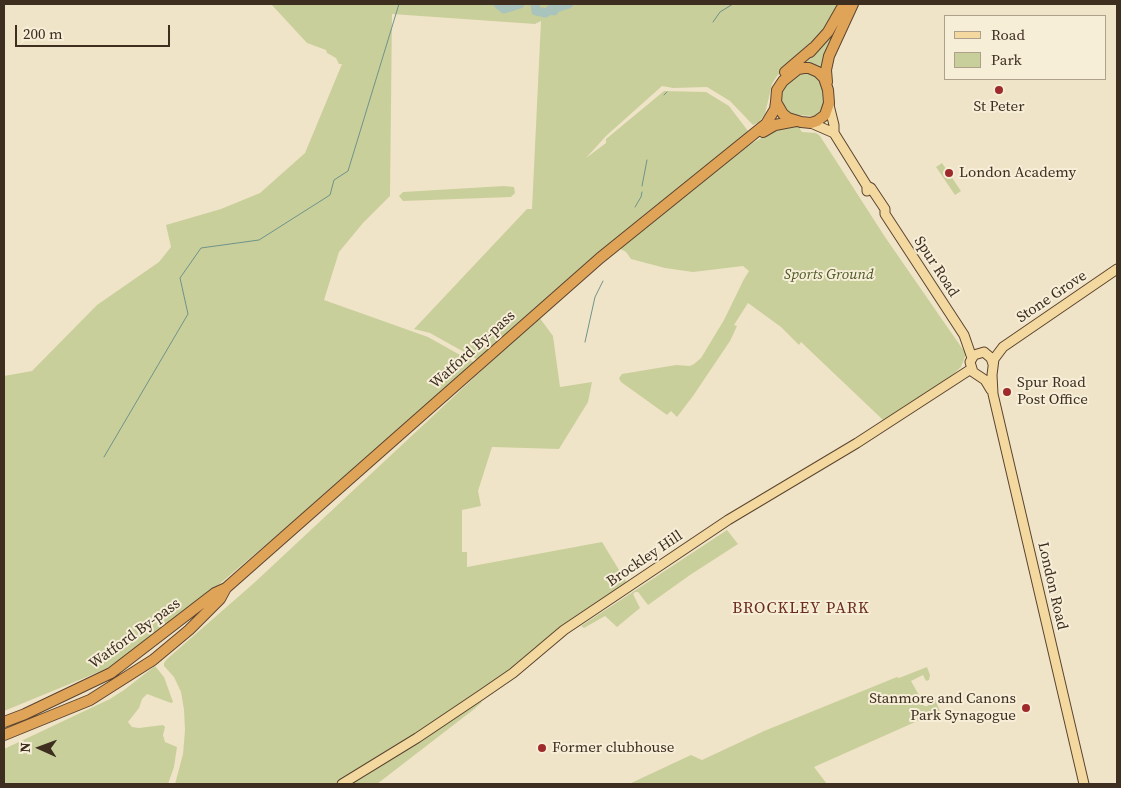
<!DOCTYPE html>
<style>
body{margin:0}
#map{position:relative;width:1121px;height:788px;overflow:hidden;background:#f0e4c8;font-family:"Source Serif 4",serif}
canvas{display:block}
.frame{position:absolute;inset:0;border:5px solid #3d2e20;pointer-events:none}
.legend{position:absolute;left:944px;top:15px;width:162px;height:65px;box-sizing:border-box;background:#f7eed8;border:1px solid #ada18e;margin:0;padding:6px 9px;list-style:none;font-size:15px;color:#3d2e20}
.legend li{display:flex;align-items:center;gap:10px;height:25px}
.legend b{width:25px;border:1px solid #ada18e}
.north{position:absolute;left:15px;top:723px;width:50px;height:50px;-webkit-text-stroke:4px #f7eed8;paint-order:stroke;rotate:272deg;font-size:14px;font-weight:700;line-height:20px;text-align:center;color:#3d2e20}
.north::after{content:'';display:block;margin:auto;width:18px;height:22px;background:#3d2e20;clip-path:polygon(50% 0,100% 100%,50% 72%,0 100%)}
.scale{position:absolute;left:15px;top:25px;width:155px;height:22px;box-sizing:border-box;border:2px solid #3d2e20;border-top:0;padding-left:6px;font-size:15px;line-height:18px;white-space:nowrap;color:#3d2e20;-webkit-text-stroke:4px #f7eed8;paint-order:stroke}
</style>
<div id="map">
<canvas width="1121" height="788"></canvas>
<div class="frame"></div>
<ul class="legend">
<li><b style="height:6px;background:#f3d9a0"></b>Road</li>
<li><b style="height:14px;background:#c9cf9b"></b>Park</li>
</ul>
<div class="north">N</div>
<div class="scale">200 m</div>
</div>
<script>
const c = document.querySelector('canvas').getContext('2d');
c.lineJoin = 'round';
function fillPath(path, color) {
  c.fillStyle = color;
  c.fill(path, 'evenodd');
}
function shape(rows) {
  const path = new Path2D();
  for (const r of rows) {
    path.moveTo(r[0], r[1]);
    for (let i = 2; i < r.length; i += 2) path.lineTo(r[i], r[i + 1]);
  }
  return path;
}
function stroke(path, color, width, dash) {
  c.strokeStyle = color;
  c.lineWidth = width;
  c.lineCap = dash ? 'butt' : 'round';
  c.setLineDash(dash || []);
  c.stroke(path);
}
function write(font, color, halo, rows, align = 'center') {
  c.font = font + ' "Source Serif 4",serif';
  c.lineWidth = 4;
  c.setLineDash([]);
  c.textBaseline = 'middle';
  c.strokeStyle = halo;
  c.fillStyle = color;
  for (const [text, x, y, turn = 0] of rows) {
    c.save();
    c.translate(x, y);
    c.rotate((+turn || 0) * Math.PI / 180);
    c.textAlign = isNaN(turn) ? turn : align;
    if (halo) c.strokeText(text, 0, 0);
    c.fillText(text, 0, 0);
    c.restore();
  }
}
fillPath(shape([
 [271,4,844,4,834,23,777,76,772,84,765,114,759,122,753,125,730,101,707,87,673,88,662,86,606,136,586,158,606,143,606,139,664,91,706,92,729,106,748,131,738,142,719,159,606,246,478,360,473,357,470,360,475,363,315,503,144,648,106,669,4,711,4,376,32,371,97,305,159,262,171,247,166,225,221,209,260,193,305,153,342,64,339,64,336,58,327,53,326,50,307,43],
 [392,14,535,24,541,21,532,209,527,209,414,329,430,333,464,352,462,356,428,337,324,300,339,252,363,223,390,196],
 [837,25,838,26,822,70,804,62],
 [799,71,810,71,821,79,825,102,824,108,819,114,815,116,794,115,789,112,782,103,781,89],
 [796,124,801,124,800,129,802,132,816,133,820,136,885,237,966,354,961,367,947,380,883,420,801,342,799,345,781,327,748,303,734,325,737,326,730,341,693,396,677,417,671,411,667,415,621,382,619,378,622,374,676,365,690,366,694,364,701,358,724,320,744,279,749,271,743,266,693,272,665,268,631,259,626,252,619,248,746,147,773,131],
 [942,163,961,191,955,195,936,167],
 [504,186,514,187,515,193,511,197,403,201,399,196,403,192],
 [539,317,553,336,560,387,592,382,588,402,559,449,492,447,478,491,481,506,462,510,462,552,467,552,467,567,602,542,627,583,508,672,422,730,334,784,175,784,183,754,185,730,184,710,181,692,174,677,164,666,164,663,167,659,254,583],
 [727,530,738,544,690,575,648,605,638,592,635,592,633,594,640,608,617,627,605,616,584,628,581,626],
 [155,666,164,677,173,702,171,703,147,694,142,699,139,708,128,722,132,727,139,728,163,725,165,727,163,735,165,742,177,747,174,767,168,784,4,784,4,749,110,699,124,690],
 [927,667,930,675,929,680,926,681,923,675,911,681,920,697,924,696,926,701,923,704,924,706,928,706,928,702,935,699,940,711,814,767,827,784,629,784,691,755,702,760,764,731,897,677,899,678],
 [480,701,482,702,473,710,377,784,349,784]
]), '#c9cf9b');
stroke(shape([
 [713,22,720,12,733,4],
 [664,95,667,92],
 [642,186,647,160],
 [635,207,641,197,642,192],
 [585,342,595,297,603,281],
 [104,457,188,314,180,278,201,248,259,240,330,195,334,180,348,171,399,4]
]), '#6f938a', 1);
stroke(shape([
 [498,4,504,9,520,4],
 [535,4,536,11,546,13,551,9,554,11,556,8,569,4]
]), '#a9c4bc', 9);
const major = shape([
 [829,105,834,125,834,133],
 [811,123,834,133,867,186,867,191],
 [867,186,871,188,885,209,885,214,964,335,972,358],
 [991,390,985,380,973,372,970,362,974,355,984,352,991,358,993,364],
 [342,784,417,738,481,695,513,673,564,630,728,520,857,443,971,369],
 [1084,784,993,394,992,375,994,359,1003,347,1117,269]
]);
const highway = shape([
 [810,52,828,32,844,4],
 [804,68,809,68,818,72,824,78,828,90,829,103,825,115,817,121,811,123,801,122,788,118,783,114,776,102,777,90,783,81,798,69,804,68],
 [785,72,813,48],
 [827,82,826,70,829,56,853,4],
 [763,132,775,125,796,121],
 [4,722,25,714,111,673,215,593,226,588,600,258,766,124,775,109,776,102],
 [4,735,90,700,153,660,189,630,220,599,226,588]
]);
stroke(major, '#5b4430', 11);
stroke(highway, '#5b4430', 12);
stroke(major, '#f3d9a0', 9);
stroke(highway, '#e0a458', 10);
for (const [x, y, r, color] of [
 [999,90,5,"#9e2a2b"],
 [949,173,5,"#9e2a2b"],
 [1007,392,5,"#9e2a2b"],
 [1026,708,5,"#9e2a2b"],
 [542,748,5,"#9e2a2b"]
]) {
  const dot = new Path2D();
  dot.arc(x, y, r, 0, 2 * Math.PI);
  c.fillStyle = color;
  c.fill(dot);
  stroke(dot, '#f7eed8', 2);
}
write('15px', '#3d2e20', '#f7eed8', [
 ["St Peter",999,107,"center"],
 ["London Academy",959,173],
 ["Spur Road",1017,383],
 ["Post Office",1017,400],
 ["Stanmore and Canons",1016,699,"right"],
 ["Park Synagogue",1016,716,"right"],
 ["Former clubhouse",552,748]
], 'left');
write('15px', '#3d2e20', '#f7eed8', [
 ["Spur Road",936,267,57],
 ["Stone Grove",1052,297,-34],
 ["Watford By-pass",473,350,-42],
 ["Brockley Hill",645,559,-34],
 ["London Road",1052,586,77],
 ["Watford By-pass",135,634,-36]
]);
write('italic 15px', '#4d5a26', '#f7eed8', [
 ["Sports Ground",829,275]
]);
c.letterSpacing = '1px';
write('16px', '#6b2e1e', '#f7eed8', [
 ["BROCKLEY PARK",801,609]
]);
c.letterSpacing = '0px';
</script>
